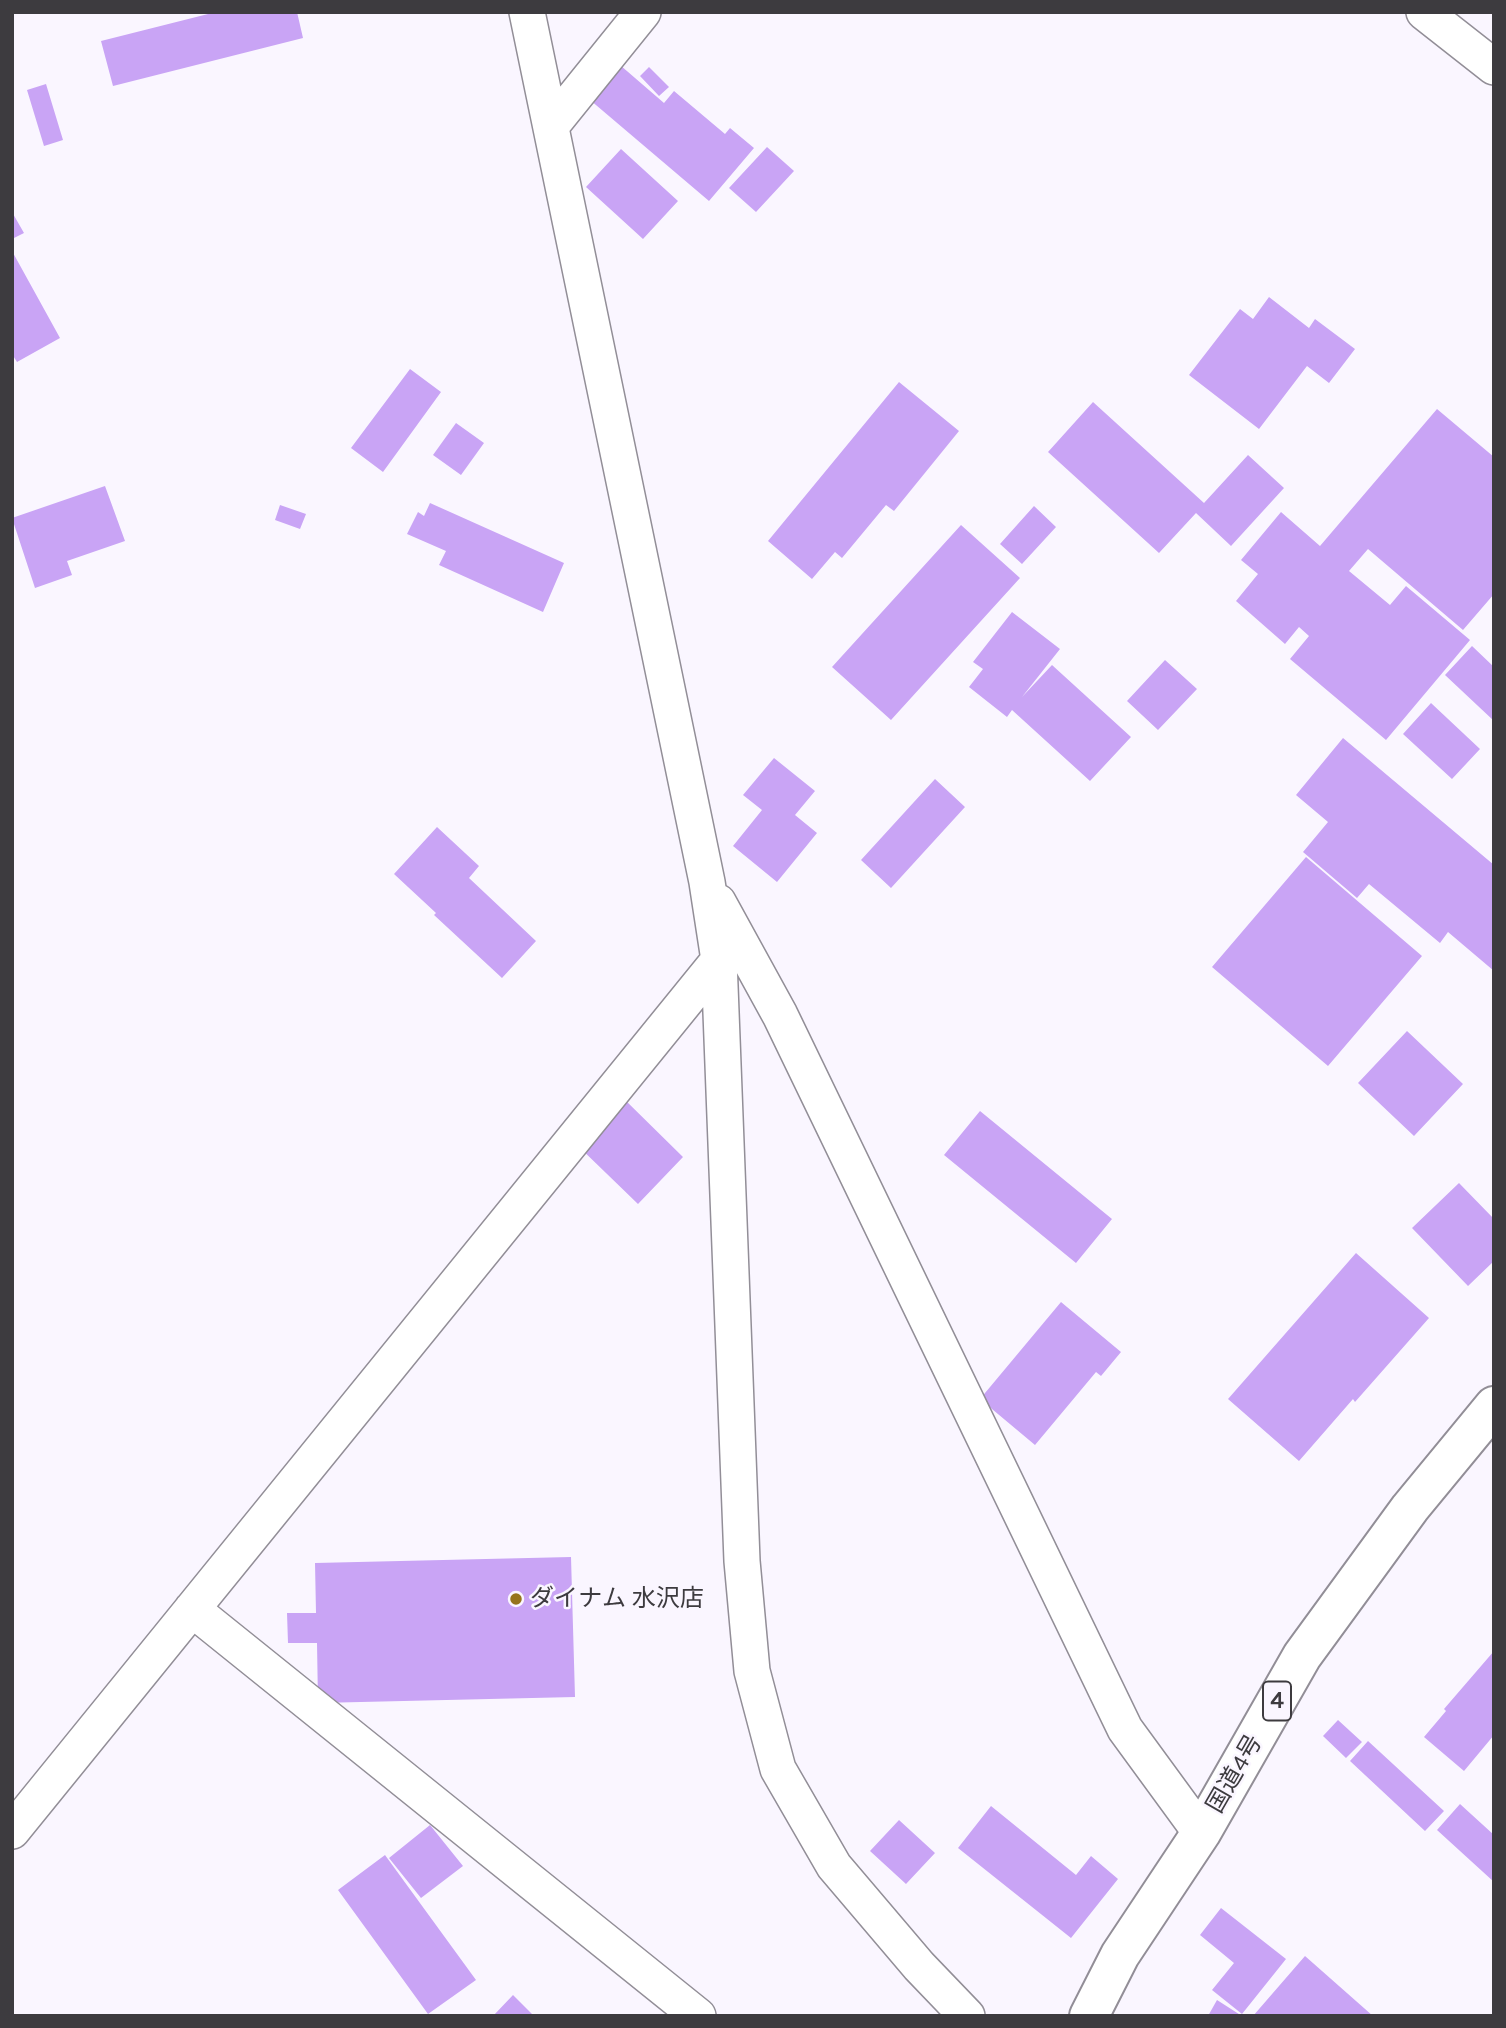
<!DOCTYPE html>
<meta charset="utf-8">
<style>
body{margin:0}
#map{position:relative;width:1506px;height:2028px;overflow:hidden;background:#faf6ff;font-family:Karla,sans-serif}
canvas{display:block}
.frame{position:absolute;inset:0;border:14px solid #3d3b3f;pointer-events:none}
</style>
<div id="map">
<canvas width="1506" height="2028"></canvas>
<div class="frame"></div>
</div>
<script>
const c = document.querySelector('canvas').getContext('2d');
c.lineJoin = 'round';
function fillPath(path, color) {
  c.fillStyle = color;
  c.fill(path, 'evenodd');
}
function shape(rows) {
  const path = new Path2D();
  for (const r of rows) {
    path.moveTo(r[0], r[1]);
    for (let i = 2; i < r.length; i += 2) path.lineTo(r[i], r[i + 1]);
  }
  return path;
}
function stroke(path, color, width, dash) {
  c.strokeStyle = color;
  c.lineWidth = width;
  c.lineCap = dash ? 'butt' : 'round';
  c.setLineDash(dash || []);
  c.stroke(path);
}
function write(font, color, halo, rows, align = 'center') {
  c.font = font + ' Karla,"Noto Sans JP",sans-serif';
  c.lineWidth = 5;
  c.setLineDash([]);
  c.textBaseline = 'middle';
  c.strokeStyle = halo;
  c.fillStyle = color;
  for (const [text, x, y, turn = 0] of rows) {
    c.save();
    c.translate(x, y);
    c.rotate((+turn || 0) * Math.PI / 180);
    c.textAlign = isNaN(turn) ? turn : align;
    if (halo) c.strokeText(text, 0, 0);
    c.fillText(text, 0, 0);
    c.restore();
  }
}
fillPath(shape([
 [216,12,297,12,303,38,113,86,101,41],
 [613,59,664,103,674,91,725,134,730,128,754,148,709,201,583,94],
 [649,67,669,87,659,96,640,76],
 [46,84,63,140,44,146,27,90],
 [767,147,794,171,756,212,729,188],
 [621,149,678,201,643,239,586,187],
 [12,212,24,233,12,239],
 [12,251,60,338,17,362,12,354],
 [1269,297,1309,328,1315,319,1355,349,1329,383,1307,366,1259,429,1189,375,1240,309,1253,319],
 [410,369,441,392,383,472,351,448],
 [899,382,959,431,894,511,886,505,842,558,835,552,812,579,768,541],
 [1093,402,1204,503,1248,455,1284,488,1231,546,1196,513,1159,553,1048,452],
 [1437,409,1494,457,1494,594,1463,630,1368,549,1349,571,1390,605,1406,586,1470,640,1386,740,1290,659,1309,636,1299,627,1285,644,1236,601,1258,574,1241,560,1281,512,1320,546],
 [456,423,484,443,461,475,433,455],
 [105,486,125,541,67,561,72,575,35,588,12,518],
 [430,503,564,563,543,612,439,565,446,551,407,534,418,512,424,516],
 [280,505,306,514,300,529,275,520],
 [1034,506,1056,527,1022,564,1000,544],
 [961,525,1020,578,891,720,832,667],
 [1012,612,1060,649,1022,697,1052,665,1131,737,1090,781,1012,710,1007,717,969,687,983,669,973,662],
 [1472,646,1494,667,1494,721,1445,675],
 [1165,660,1197,689,1158,730,1127,701],
 [1431,703,1480,749,1452,779,1403,734],
 [1343,738,1494,865,1494,971,1448,932,1440,943,1369,884,1357,898,1303,852,1328,822,1296,795],
 [774,758,815,791,795,815,817,833,777,882,733,846,762,810,743,795],
 [935,779,965,807,891,888,861,860],
 [437,827,479,866,469,878,536,941,502,978,434,915,436,913,394,874],
 [1306,857,1422,956,1328,1066,1212,967],
 [1407,1031,1463,1084,1414,1136,1358,1083],
 [621,1096,683,1157,638,1204,575,1143],
 [980,1111,1112,1219,1076,1263,944,1155],
 [1459,1183,1494,1219,1494,1261,1468,1286,1412,1228],
 [1356,1253,1429,1318,1355,1402,1353,1399,1299,1461,1228,1399],
 [1061,1302,1121,1352,1101,1376,1096,1372,1035,1445,980,1399],
 [571,1557,575,1697,318,1703,317,1643,288,1643,287,1613,316,1613,315,1563],
 [1494,1651,1494,1735,1464,1771,1424,1737,1446,1711,1444,1709],
 [1338,1720,1362,1742,1346,1758,1323,1736],
 [1368,1741,1444,1811,1425,1831,1350,1761],
 [1460,1804,1494,1835,1494,1882,1437,1830],
 [991,1806,1076,1875,1091,1856,1118,1879,1071,1938,958,1848],
 [899,1820,935,1853,906,1884,870,1851],
 [430,1825,463,1866,421,1898,389,1858],
 [385,1855,476,1980,428,2014,338,1890],
 [1221,1908,1286,1959,1242,2014,1212,1990,1234,1963,1200,1935],
 [1305,1956,1373,2016,1253,2016],
 [513,1995,534,2016,493,2016],
 [1217,2000,1242,2016,1208,2016]
]), '#c9a4f5');
const minor = shape([
 [527,12,707,882,719,960,742,1561,752,1671,778,1769,834,1866,919,1966,967,2016],
 [1424,12,1494,67],
 [551,126,643,12],
 [718,902,780,1015,1125,1729,1201,1833],
 [192,1609,698,2016],
 [12,1831,719,960]
]);
const highway = shape([
 [1089,2016,1120,1955,1201,1833,1302,1656,1410,1508,1494,1406]
]);
stroke(minor, '#928e97', 38);
stroke(highway, '#928e97', 42);
stroke(minor, '#fff', 35);
stroke(highway, '#fff', 38);
for (const [x, y, r, color] of [
 [516,1599,7,"#96741c"]
]) {
  const dot = new Path2D();
  dot.arc(x, y, r, 0, 2 * Math.PI);
  c.fillStyle = color;
  c.fill(dot);
  stroke(dot, '#faf6ff', 2.5);
}
for (const [x, y, w] of [
 [1277,1701,28]
]) {
  const box = new Path2D();
  box.roundRect(x - w / 2, y - 19.5, w, 39, 5);
  c.fillStyle = '#faf6ff';
  c.fill(box);
  stroke(box, '#3d3b3f', 2);
}
write('bold 23px', '#3d3b3f', null, [
 ["4",1277,1701]
]);
write('24px', '#3d3b3f', '#faf6ff', [
 ["ダイナム 水沢店",530,1599]
], 'left');
write('24px', '#3d3b3f', '#faf6ff', [
 ["国道4号",1235,1774,-60]
]);
</script>
